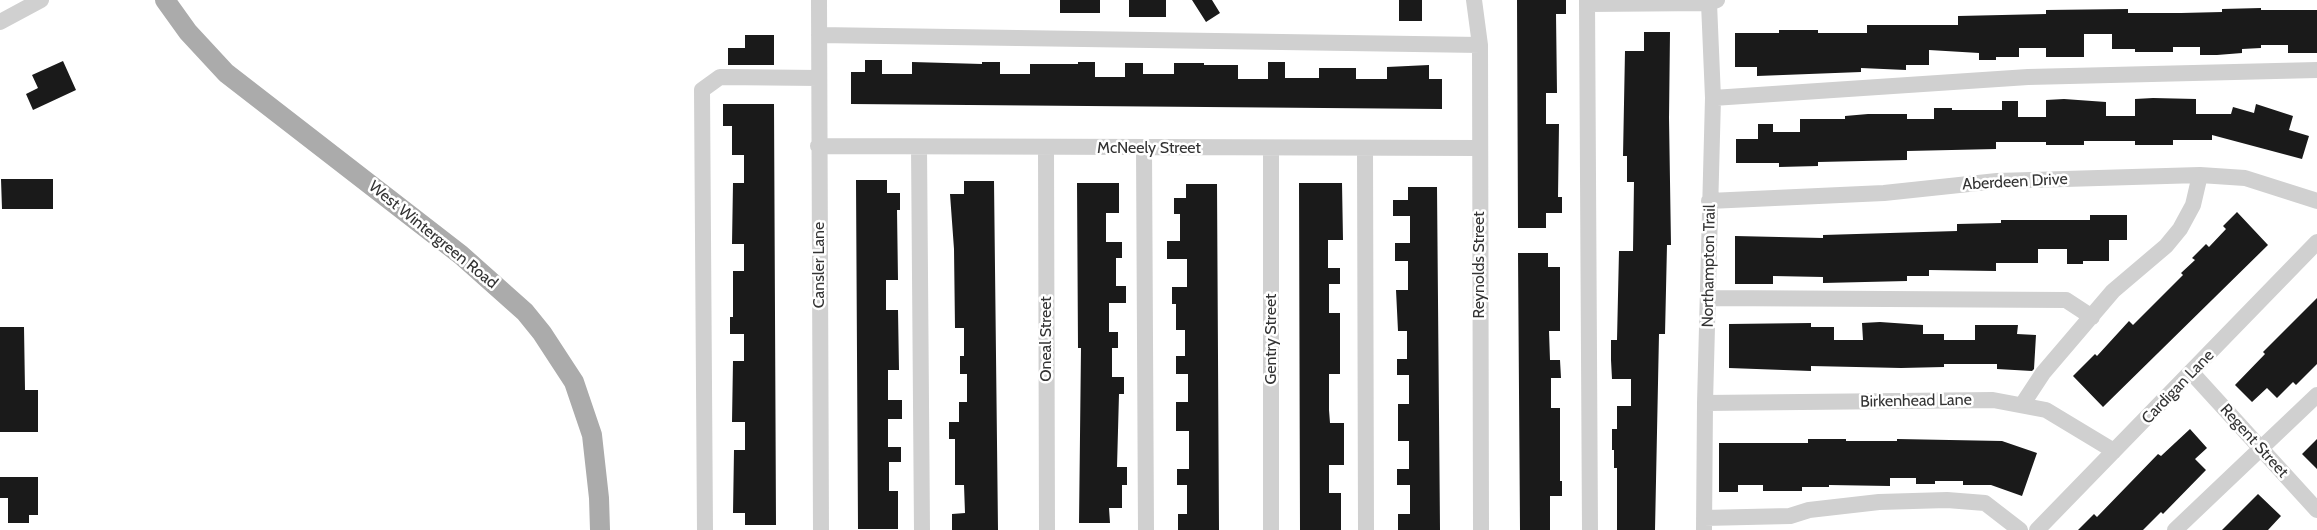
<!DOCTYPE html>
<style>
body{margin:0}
canvas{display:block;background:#fff}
</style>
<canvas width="2317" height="530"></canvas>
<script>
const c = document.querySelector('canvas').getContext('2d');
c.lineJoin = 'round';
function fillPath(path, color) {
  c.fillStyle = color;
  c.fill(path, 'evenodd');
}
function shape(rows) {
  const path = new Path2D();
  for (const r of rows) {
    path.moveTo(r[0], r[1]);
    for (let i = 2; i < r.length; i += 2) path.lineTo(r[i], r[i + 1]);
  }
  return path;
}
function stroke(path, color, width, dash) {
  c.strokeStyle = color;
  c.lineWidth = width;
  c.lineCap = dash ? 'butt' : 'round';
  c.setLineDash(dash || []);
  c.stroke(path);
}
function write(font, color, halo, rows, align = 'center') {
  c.font = font + ' Cabin,sans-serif';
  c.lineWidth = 5;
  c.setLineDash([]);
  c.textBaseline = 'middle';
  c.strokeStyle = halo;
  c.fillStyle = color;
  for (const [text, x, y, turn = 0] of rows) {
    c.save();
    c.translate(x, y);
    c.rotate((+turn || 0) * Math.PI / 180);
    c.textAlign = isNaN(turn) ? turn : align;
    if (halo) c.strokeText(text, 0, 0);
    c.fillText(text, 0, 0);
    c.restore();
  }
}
fillPath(shape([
 [1060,0,1100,0,1100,13,1060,13],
 [1129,0,1166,0,1166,17,1129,17],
 [1192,0,1212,0,1220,13,1206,22],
 [1399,0,1422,0,1422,21,1399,21],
 [1517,0,1566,0,1566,14,1556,14,1557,93,1546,93,1546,124,1559,124,1558,197,1562,197,1562,213,1546,213,1546,228,1518,228],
 [2261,8,2261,10,2317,10,2317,53,2288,53,2288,45,2261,45,2261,48,2242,49,2242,53,2217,55,2200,55,2200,47,2173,47,2173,52,2135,52,2135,49,2112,49,2112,34,2084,34,2084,57,2046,57,2046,48,2019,48,2019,57,1996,57,1996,60,1979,60,1979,53,1929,50,1929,65,1906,65,1906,70,1861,68,1861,72,1757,76,1757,67,1735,67,1735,33,1779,33,1779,30,1818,30,1818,33,1867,33,1867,25,1958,25,1958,16,2046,14,2046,10,2128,9,2128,13,2181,13,2222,12,2222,9],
 [1644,32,1670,32,1669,118,1671,245,1667,245,1665,334,1659,334,1655,530,1617,530,1617,468,1614,468,1614,450,1612,450,1612,429,1617,429,1617,406,1631,406,1631,379,1612,379,1611,360,1611,340,1617,340,1619,251,1633,251,1634,182,1627,182,1627,156,1623,156,1625,51,1644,51],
 [745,35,774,35,774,65,728,65,728,48,745,48],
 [865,60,882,60,882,74,912,74,912,62,982,64,982,62,1000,62,1000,74,1030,74,1030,64,1078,64,1078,62,1095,62,1095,77,1125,77,1125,63,1143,63,1143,74,1174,74,1174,63,1204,63,1204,65,1238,65,1238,79,1268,79,1268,62,1285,62,1285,78,1319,78,1319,68,1356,68,1356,79,1387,79,1387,67,1429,65,1429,79,1442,79,1442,109,851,104,851,72,865,72],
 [63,61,76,90,33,110,26,94,38,88,32,75],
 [2153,98,2196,99,2196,114,2231,114,2233,107,2254,113,2256,104,2293,116,2289,130,2309,136,2302,159,2212,135,2212,140,2173,140,2173,145,2135,145,2135,141,2084,141,2084,145,2046,145,2046,142,1996,142,1996,149,1907,151,1907,160,1818,162,1818,166,1779,167,1779,163,1736,163,1736,139,1758,139,1758,124,1773,124,1773,132,1800,132,1800,119,1845,119,1845,116,1868,114,1907,114,1907,119,1934,119,1934,108,1952,108,1952,110,2002,110,2002,101,2018,101,2018,117,2046,117,2046,100,2064,99,2106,102,2106,116,2135,116,2135,99],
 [723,104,774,104,776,525,745,525,745,513,733,513,734,450,745,450,745,422,732,422,733,361,744,361,744,334,730,334,730,317,733,317,733,271,744,271,744,244,732,244,733,183,744,183,744,155,732,155,732,126,723,126],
 [1,179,53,179,53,209,2,209],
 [856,180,887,180,887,193,900,193,900,210,897,210,898,280,886,280,886,310,898,310,899,370,888,370,888,400,902,400,902,419,888,419,888,447,901,447,901,462,889,462,889,491,898,491,898,529,858,529],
 [964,181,994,181,998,530,952,530,952,514,965,513,964,485,955,485,955,439,949,439,949,422,959,422,959,402,967,402,967,374,960,374,960,356,964,356,964,328,955,328,954,249,950,194,964,194],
 [1077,183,1119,183,1119,213,1106,213,1106,242,1122,242,1122,258,1116,258,1116,286,1126,286,1126,303,1109,303,1109,332,1118,332,1118,348,1112,348,1112,377,1124,377,1124,394,1119,394,1117,467,1127,467,1127,485,1122,485,1122,508,1109,508,1110,523,1079,523,1081,348,1078,348],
 [1299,183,1342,183,1343,240,1328,240,1328,268,1340,268,1340,284,1329,284,1329,313,1340,313,1340,374,1329,374,1329,410,1330,423,1344,423,1344,465,1329,465,1329,493,1341,493,1341,530,1300,530],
 [1186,184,1217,184,1219,530,1178,530,1178,514,1187,514,1187,485,1177,485,1177,469,1189,469,1189,431,1176,431,1176,402,1188,402,1188,374,1176,374,1176,356,1185,356,1185,330,1176,330,1176,304,1172,304,1172,287,1187,287,1187,259,1167,259,1167,241,1180,241,1180,214,1174,214,1174,198,1186,198],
 [1408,187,1437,187,1440,530,1398,530,1398,514,1410,514,1410,485,1397,485,1397,469,1409,469,1409,441,1398,441,1398,404,1409,404,1409,375,1397,375,1397,359,1407,359,1407,331,1398,331,1396,290,1408,290,1408,261,1395,261,1395,243,1410,243,1410,216,1393,216,1393,200,1408,200],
 [2237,212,2268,245,2103,407,2073,376,2095,354,2097,356,2129,321,2133,325,2183,275,2181,273,2195,260,2192,258,2206,244,2209,247,2226,229,2223,226],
 [2090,215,2127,215,2127,240,2109,240,2109,261,2083,261,2083,264,2067,264,2067,249,2038,249,2038,263,1996,263,1996,271,1929,270,1929,276,1907,276,1907,281,1823,283,1823,277,1773,276,1773,284,1735,284,1735,236,1823,238,1823,235,1957,231,1957,224,2001,223,2001,220,2090,220],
 [1518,253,1548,253,1548,267,1560,267,1560,331,1549,331,1550,360,1560,360,1561,378,1551,378,1551,408,1560,408,1560,481,1562,481,1562,496,1550,496,1550,530,1520,530],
 [2317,298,2317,364,2296,385,2293,382,2277,398,2267,388,2252,402,2235,385,2265,354,2263,352],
 [1880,322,1923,325,1923,334,1944,334,1944,340,1975,340,1975,325,2018,325,2017,334,2036,335,2034,369,2032,371,1997,369,1997,364,1944,364,1944,367,1901,368,1811,366,1811,371,1729,368,1729,324,1811,323,1811,327,1834,327,1834,340,1863,340,1862,323],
 [0,327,24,327,25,390,38,390,38,432,0,432],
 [2190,429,2207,448,2195,459,2206,470,2163,514,2161,512,2143,530,2078,530,2094,514,2097,517,2158,454,2161,456],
 [1808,439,1846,439,1846,441,1897,441,1897,439,2002,441,2037,453,2022,496,1991,485,1963,485,1963,481,1935,481,1935,484,1916,484,1916,478,1890,478,1890,486,1829,485,1829,487,1802,487,1802,491,1763,491,1763,485,1738,485,1738,492,1719,492,1719,443,1808,443],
 [2317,439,2317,469,2302,454],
 [0,477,38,477,38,515,29,515,29,523,8,523,8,498,0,498],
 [2258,494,2281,516,2268,530,2222,530]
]), '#1a1a1a');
stroke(shape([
 [819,0,821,530],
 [1474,0,1480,45,1481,530],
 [1587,0,1590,530],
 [1587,4,1709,3,1717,0],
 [0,22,41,0],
 [819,35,1480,45],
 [1713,98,2028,77,2317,70],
 [818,146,1479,148],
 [919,147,922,530],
 [1046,148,1047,530],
 [1144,148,1146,530],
 [1271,148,1271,530],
 [1365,148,1366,530],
 [1709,201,1884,193,1997,181,2200,175,2245,178,2317,201],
 [1709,298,2066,300,2092,317],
 [2192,373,2317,510],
 [1705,403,1993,400,2046,410,2114,451],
 [2022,405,2043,373,2113,291,2166,246,2180,229,2193,205,2200,175],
 [1704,518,1790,516,1809,510,1879,502,1947,500,1985,503,2020,530],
 [705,530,702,90,720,77,819,78],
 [1704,530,1705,403,1713,98,1709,3],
 [2037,530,2317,242],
 [2175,530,2317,395]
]), '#d0d0d0', 16);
stroke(shape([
 [165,0,188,32,226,73,461,255,525,312,542,333,574,382,592,435,599,498,600,530]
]), '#ababab', 20);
write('16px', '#333', '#fff', [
 ["McNeely Street",1149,148],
 ["Aberdeen Drive",2015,182,-3],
 ["West Wintergreen Road",433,235,39],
 ["Cansler Lane",819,265,-90],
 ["Reynolds Street",1479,265,-90],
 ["Northampton Trail",1709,266,-89],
 ["Oneal Street",1046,339,-90],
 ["Gentry Street",1271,339,-90],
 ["Cardigan Lane",2178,387,-46],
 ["Birkenhead Lane",1916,401,-1],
 ["Regent Street",2254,441,48]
]);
</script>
